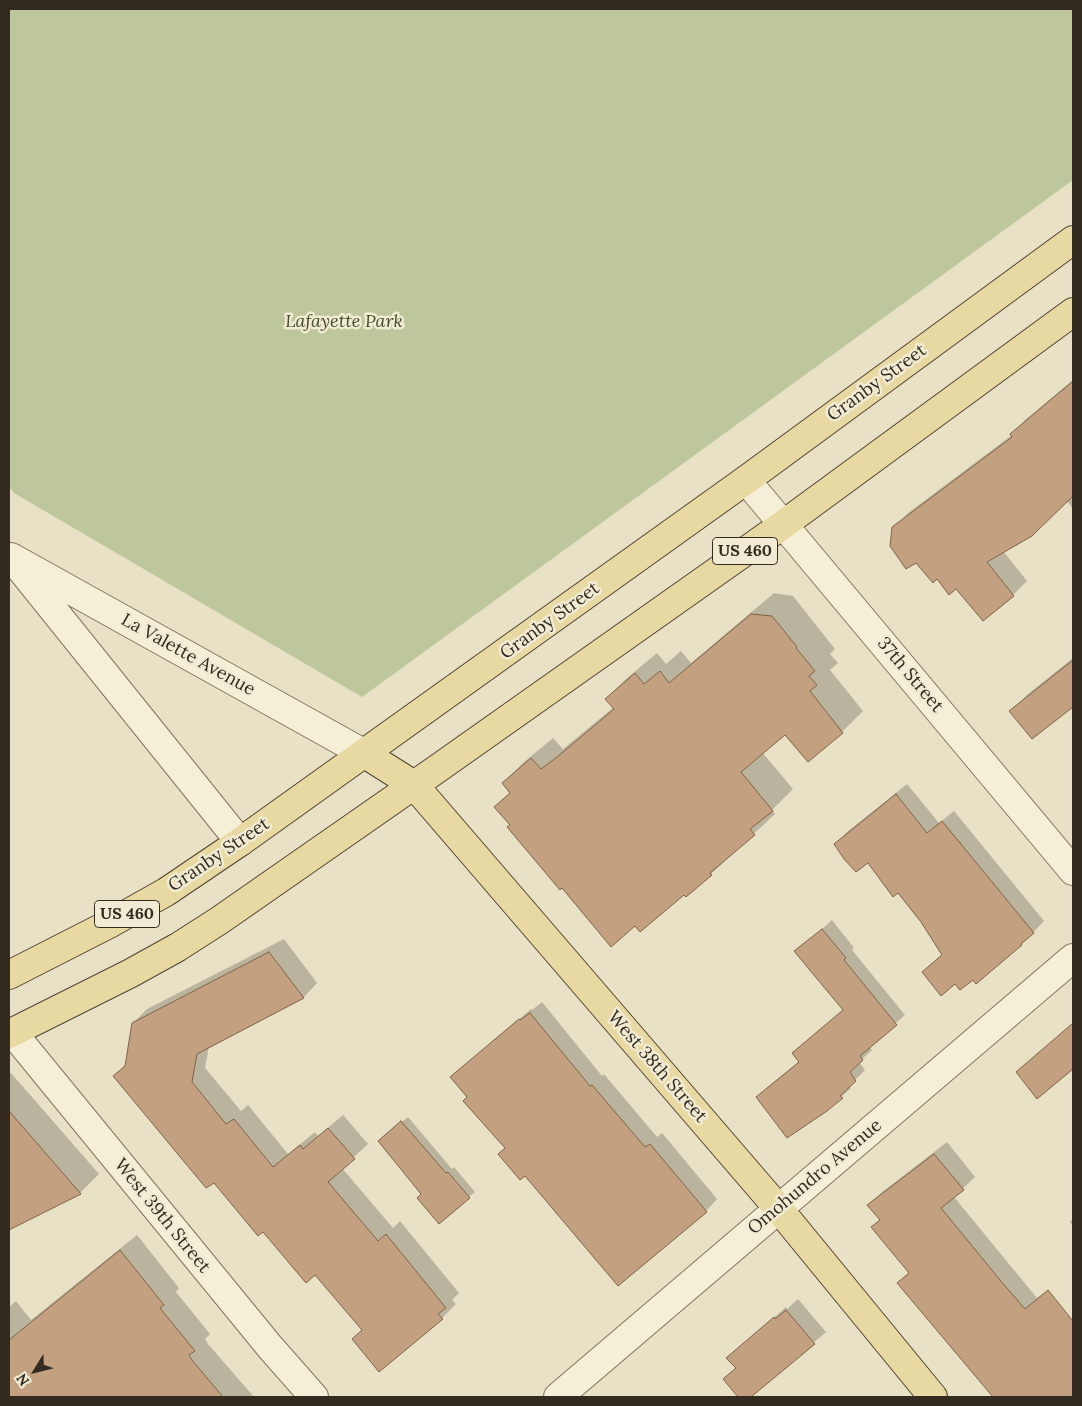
<!DOCTYPE html>
<style>
body{margin:0}
#map{position:relative;width:1082px;height:1406px;overflow:hidden;background:#e9e1c6;font-family:Lora,serif}
canvas{display:block}
.frame{position:absolute;inset:0;border:10px solid #342b20;pointer-events:none}
.north{position:absolute;left:10px;top:1346px;width:50px;height:50px;-webkit-text-stroke:4px #f1ebd4;paint-order:stroke;rotate:234deg;font-size:14px;font-weight:700;line-height:20px;text-align:center;color:#342b20}
.north::after{content:'';display:block;margin:auto;width:18px;height:22px;background:#342b20;clip-path:polygon(50% 0,100% 100%,50% 72%,0 100%)}
</style>
<div id="map">
<canvas width="1082" height="1406"></canvas>
<div class="frame"></div>
<div class="north">N</div>
</div>
<script>
const c = document.querySelector('canvas').getContext('2d');
c.lineJoin = 'round';
function fillPath(path, color) {
  c.fillStyle = color;
  c.fill(path, 'evenodd');
}
function shape(rows) {
  const path = new Path2D();
  for (const r of rows) {
    path.moveTo(r[0], r[1]);
    for (let i = 2; i < r.length; i += 2) path.lineTo(r[i], r[i + 1]);
  }
  return path;
}
function stroke(path, color, width, dash) {
  c.strokeStyle = color;
  c.lineWidth = width;
  c.lineCap = dash ? 'butt' : 'round';
  c.setLineDash(dash || []);
  c.stroke(path);
}
function write(font, color, halo, rows, align = 'center') {
  c.font = font + ' Lora,serif';
  c.lineWidth = 5;
  c.setLineDash([]);
  c.textBaseline = 'middle';
  c.strokeStyle = halo;
  c.fillStyle = color;
  for (const [text, x, y, turn = 0] of rows) {
    c.save();
    c.translate(x, y);
    c.rotate((+turn || 0) * Math.PI / 180);
    c.textAlign = isNaN(turn) ? turn : align;
    if (halo) c.strokeText(text, 0, 0);
    c.fillText(text, 0, 0);
    c.restore();
  }
}
fillPath(shape([
 [9,9,1073,9,1073,180,362,697,14,493,9,487]
]), '#bec69b');
fillPath(shape([
 [1073,380,1073,509,1067,501,1003,551,1027,581,1013,595,983,620,957,587,894,528,908,513,1012,435,1025,420],
 [774,593,793,596,835,649,830,654,838,663,830,670,863,711,842,732,785,733,762,752,793,789,772,810,775,814,711,874,635,924,563,887,496,807,511,792,503,783,524,762,553,738,563,749,614,707,606,699,627,678,657,653,666,664,681,651,691,663],
 [1073,658,1073,707,1072,706,1011,711,1028,694],
 [907,784,939,823,954,811,1044,921,1022,944,976,982,973,978,955,983,923,972,942,954,922,921,899,892,868,861,836,844,847,832],
 [832,920,854,948,852,950,905,1015,869,1046,872,1050,859,1062,865,1070,849,1086,851,1088,827,1110,767,1088,800,1061,793,1053,844,1009,796,952],
 [284,939,317,983,304,997,209,1046,205,1068,241,1111,248,1105,288,1154,315,1132,318,1136,343,1115,368,1144,342,1168,393,1228,400,1221,459,1293,452,1300,456,1304,442,1318,363,1330,315,1273,263,1230,114,1076,126,1064,133,1023,147,1009],
 [542,1002,602,1076,604,1074,657,1137,662,1133,717,1199,706,1211,506,1148,469,1096,452,1077,531,1009,532,1010],
 [11,1073,99,1174,80,1193,9,1229,9,1074],
 [408,1117,452,1169,454,1167,475,1192,469,1197,385,1135],
 [947,1142,975,1177,954,1197,1037,1298,1045,1292,1073,1326,1073,1397,995,1397,899,1283,910,1272,873,1227,881,1219,869,1205,881,1193],
 [1073,1219,1073,1226,1070,1222],
 [137,1235,179,1288,176,1292,210,1334,205,1339,208,1344,254,1397,16,1397,9,1388,9,1307,16,1301,31,1320],
 [798,1299,826,1332,750,1397,740,1397,725,1379,736,1367,728,1358,786,1307,787,1309]
]), '#0003');
const building = shape([
 [1073,381,1073,496,1032,536,987,562,1014,596,983,621,956,589,949,595,937,579,933,583,916,563,906,569,890,546,892,527,1012,437,1010,434,1073,381],
 [751,614,772,616,797,647,796,648,815,671,809,676,817,685,810,691,843,733,808,762,785,735,741,772,773,811,750,829,755,835,710,873,712,875,686,897,684,895,640,932,635,926,611,947,562,888,560,890,507,827,510,825,494,807,510,793,502,783,531,758,541,769,557,757,614,709,605,699,635,673,644,684,660,671,669,683,751,614],
 [1073,660,1073,707,1032,739,1009,711,1073,660],
 [896,794,927,833,942,821,1034,933,1021,944,1022,945,976,984,973,980,960,990,955,984,941,996,922,972,942,955,921,922,898,893,893,897,868,863,856,872,844,859,834,844,896,794],
 [822,929,846,958,844,960,897,1025,860,1056,863,1060,850,1072,856,1081,840,1096,843,1098,827,1111,787,1138,756,1097,799,1062,792,1053,843,1010,794,951,822,929],
 [269,952,304,998,197,1054,192,1082,226,1124,234,1119,273,1167,300,1145,303,1149,328,1128,355,1159,328,1182,378,1241,386,1234,446,1308,438,1314,443,1319,379,1372,352,1339,362,1330,315,1275,306,1283,263,1232,258,1236,214,1183,206,1188,113,1076,125,1066,132,1023,269,952],
 [530,1013,590,1086,592,1085,645,1147,650,1144,707,1212,618,1286,525,1176,520,1180,498,1154,505,1148,463,1101,467,1097,450,1077,519,1019,520,1020,530,1013],
 [1073,1023,1073,1069,1037,1099,1016,1072,1073,1023],
 [9,1111,81,1194,9,1230,9,1111],
 [401,1121,446,1173,448,1172,470,1198,439,1224,417,1198,421,1194,378,1141,401,1121],
 [934,1154,964,1190,941,1208,1000,1280,1025,1309,1048,1290,1073,1321,1073,1397,993,1397,897,1283,909,1273,871,1227,880,1220,867,1205,934,1154],
 [120,1250,164,1305,160,1308,195,1351,189,1355,192,1360,223,1397,9,1397,9,1340,120,1250],
 [786,1310,815,1344,751,1397,738,1397,723,1379,736,1368,726,1358,774,1317,775,1319,786,1310]
]);
fillPath(building, '#c3a180');
stroke(building, '#7f6146', 1);
const minor = shape([
 [746,480,1073,871],
 [11,557,365,754],
 [19,567,240,842],
 [13,1033,270,1347,314,1397],
 [558,1397,1073,958]
]);
const major = shape([
 [365,754,414,785,778,1208,933,1397],
 [9,975,109,924,166,892,240,842,746,480,1073,240],
 [9,1034,131,973,178,947,220,920,437,769,784,524,1073,312]
]);
stroke(minor, '#82745d', 30);
stroke(major, '#514231', 30);
stroke(minor, '#f5efd8', 28);
stroke(major, '#e8d8a2', 28);
for (const [x, y, w] of [
 [745,551,65],
 [127,914,65]
]) {
  const box = new Path2D();
  box.roundRect(x - w / 2, y - 13.5, w, 27, 4);
  c.fillStyle = '#f1ebd4';
  c.fill(box);
  stroke(box, '#342b20', 1);
}
write('bold 16px', '#342b20', null, [
 ["US 460",745,551],
 ["US 460",127,914]
]);
write('italic 18px', '#424e28', '#f1ebd4', [
 ["Lafayette Park",344,322]
]);
write('18px', '#342b20', '#f1ebd4', [
 ["Granby Street",877,383,-36],
 ["Granby Street",550,621,-36],
 ["La Valette Avenue",188,655,29],
 ["37th Street",910,675,50],
 ["Granby Street",219,855,-34],
 ["West 38th Street",657,1067,49],
 ["Omohundro Avenue",815,1177,-40],
 ["West 39th Street",162,1216,51]
]);
</script>
